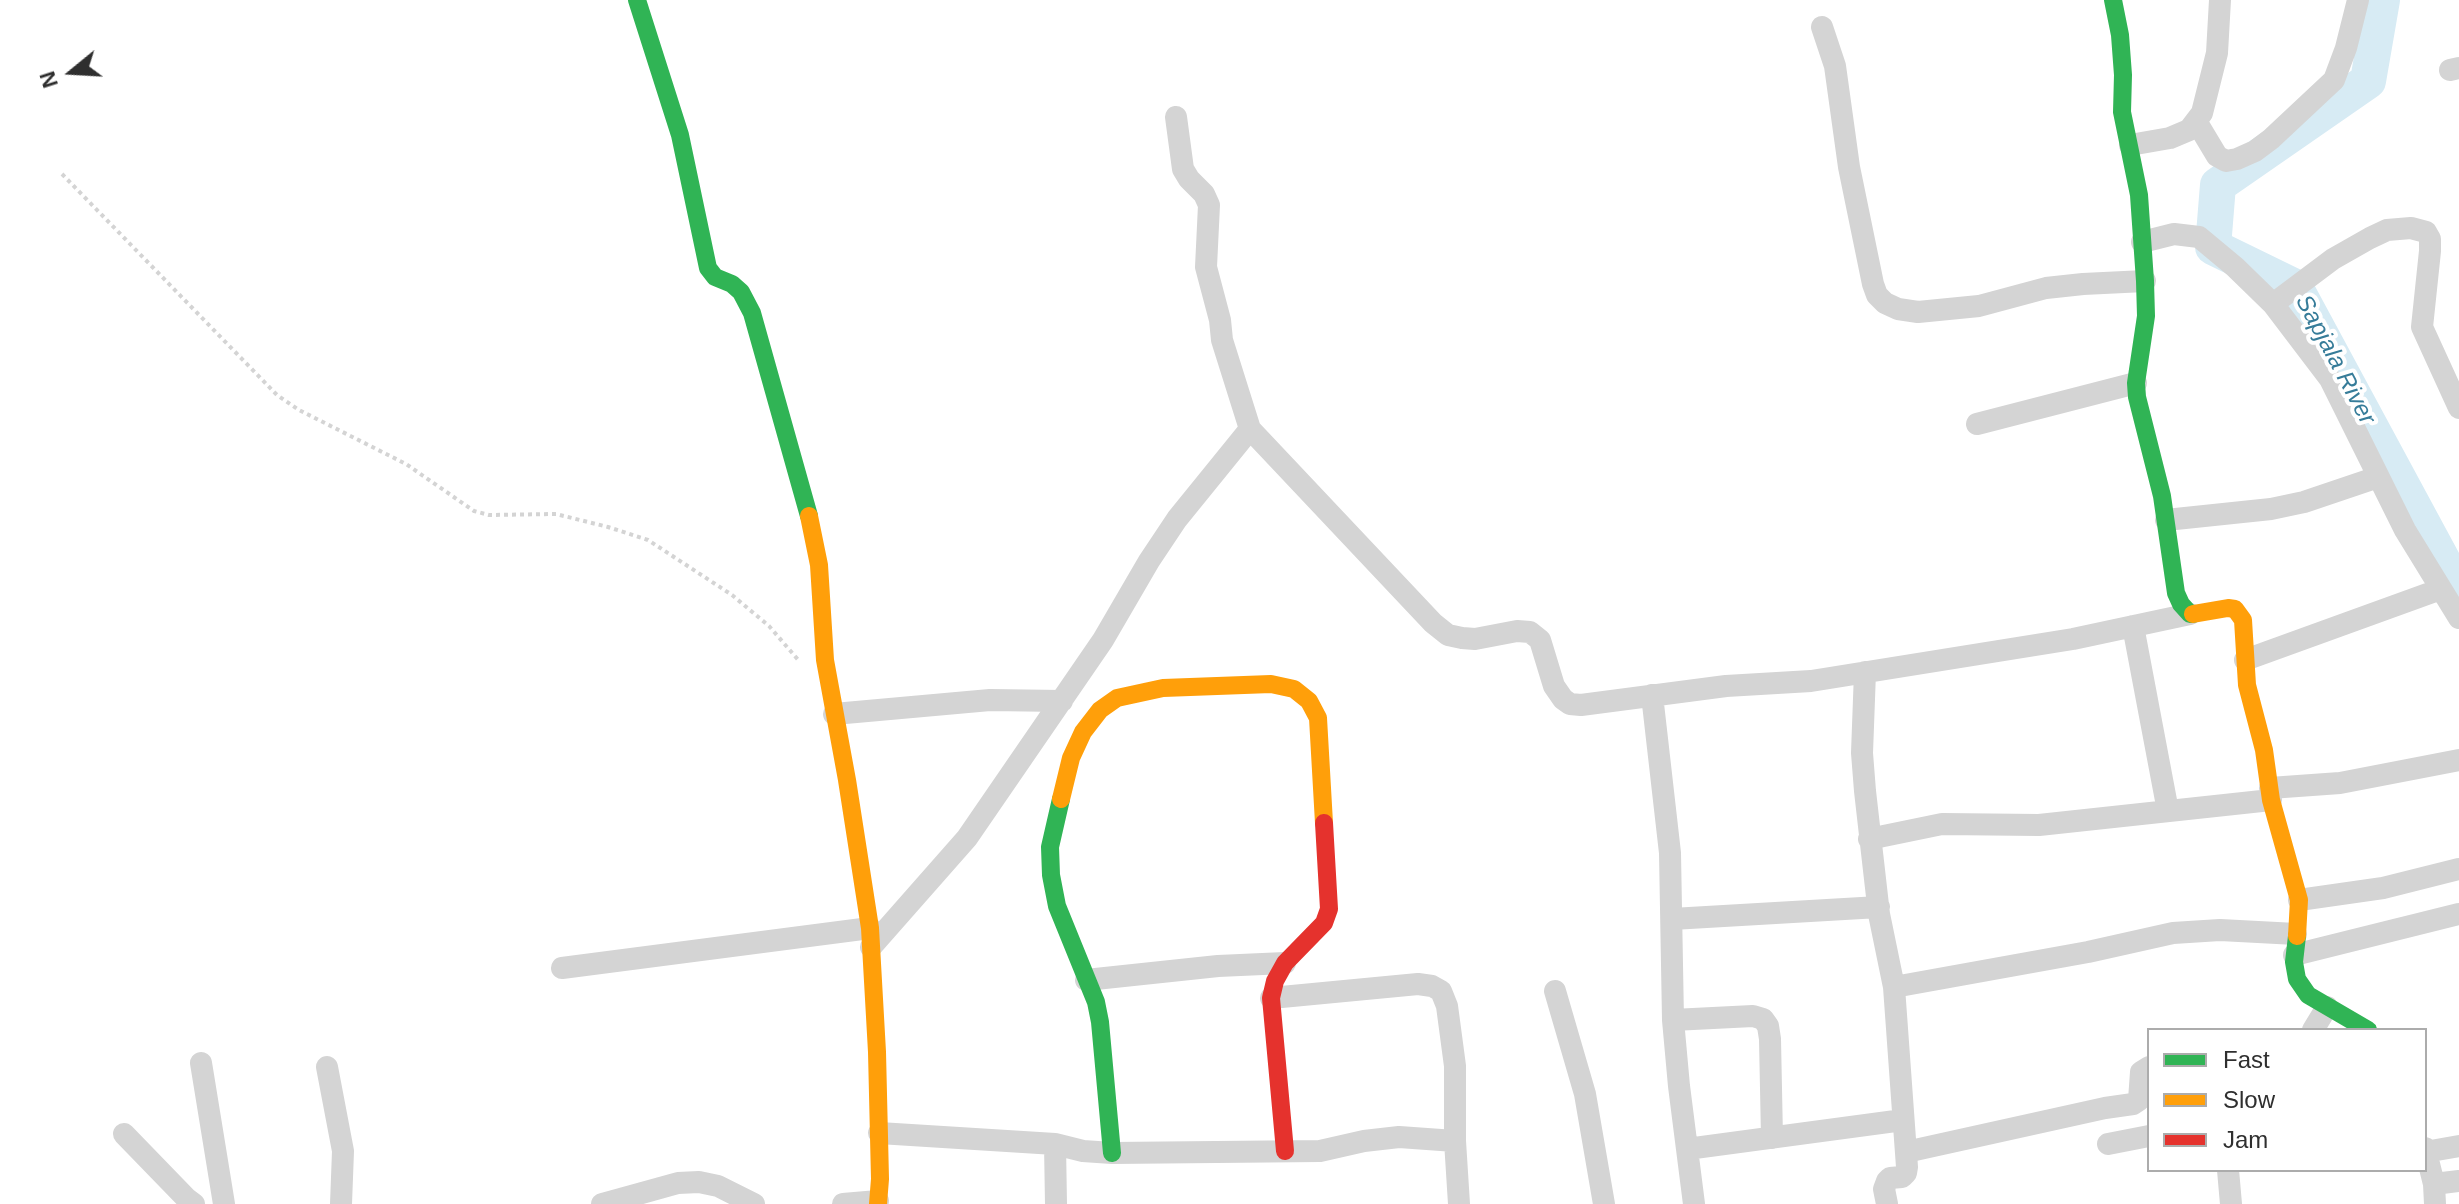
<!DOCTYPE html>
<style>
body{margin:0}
#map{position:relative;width:2459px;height:1204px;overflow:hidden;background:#fff;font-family:Helvetica,sans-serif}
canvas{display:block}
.legend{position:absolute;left:2147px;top:1028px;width:280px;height:144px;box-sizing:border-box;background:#fff;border:2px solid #acacac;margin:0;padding:10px 14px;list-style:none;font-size:24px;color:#2f2f2f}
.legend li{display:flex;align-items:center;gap:16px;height:40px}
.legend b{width:40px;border:2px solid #acacac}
.north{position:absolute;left:32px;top:32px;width:80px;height:80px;-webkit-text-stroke:6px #fff;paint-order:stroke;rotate:252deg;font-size:22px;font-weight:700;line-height:32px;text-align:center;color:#2f2f2f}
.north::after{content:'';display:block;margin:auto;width:28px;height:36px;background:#2f2f2f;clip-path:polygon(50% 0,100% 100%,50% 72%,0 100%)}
</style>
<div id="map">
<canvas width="2459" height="1204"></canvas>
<ul class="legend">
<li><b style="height:10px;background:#30b455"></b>Fast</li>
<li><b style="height:10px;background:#ff9f0a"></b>Slow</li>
<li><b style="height:10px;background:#e5322d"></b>Jam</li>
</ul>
<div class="north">N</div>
</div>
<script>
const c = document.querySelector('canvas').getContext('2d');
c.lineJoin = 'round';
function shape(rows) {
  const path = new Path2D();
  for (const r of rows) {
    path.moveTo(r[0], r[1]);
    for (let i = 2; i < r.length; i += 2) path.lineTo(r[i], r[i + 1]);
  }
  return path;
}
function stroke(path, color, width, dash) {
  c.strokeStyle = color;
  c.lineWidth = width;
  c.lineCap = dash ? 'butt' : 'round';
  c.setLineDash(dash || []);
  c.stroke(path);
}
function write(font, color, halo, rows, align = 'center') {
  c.font = font + ' Helvetica,sans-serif';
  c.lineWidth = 8;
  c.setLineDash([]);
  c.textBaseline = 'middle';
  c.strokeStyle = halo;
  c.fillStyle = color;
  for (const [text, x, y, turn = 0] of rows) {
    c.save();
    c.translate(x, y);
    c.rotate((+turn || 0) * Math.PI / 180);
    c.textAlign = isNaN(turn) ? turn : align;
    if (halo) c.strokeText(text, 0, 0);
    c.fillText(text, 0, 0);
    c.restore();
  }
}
stroke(shape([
 [2382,0,2368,81,2218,185,2213,247,2295,287,2459,591]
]), '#d7ebf4', 36);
stroke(shape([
 [62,174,277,395,299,410,406,464,474,511,489,515,556,514,608,527,648,540,732,595,769,626,800,662]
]), '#d4d4d4', 4, [4, 4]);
stroke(shape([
 [1822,27,1835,66,1849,167,1873,284,1877,295,1885,303,1898,309,1918,312,1979,306,2046,288,2083,284,2145,281],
 [2450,70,2459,68],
 [2196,121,2217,156,2226,161,2237,159,2255,151,2271,139,2334,80,2346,48,2358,0],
 [2130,145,2170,138,2189,130,2202,113,2217,53,2220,0],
 [2142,242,2174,234,2199,237,2235,267,2273,304,2330,379,2405,530,2459,618],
 [2273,304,2333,259,2370,238,2387,230,2411,228,2426,232,2430,239,2430,251,2422,327,2459,408],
 [1977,424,2136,383],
 [1250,429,1433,623,1448,635,1462,638,1475,639,1517,631,1530,632,1540,640,1554,686,1563,699,1570,704,1581,705,1726,686,1811,681,2073,639,2190,614],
 [2166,520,2271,509,2304,502,2378,477],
 [2133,626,2168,811],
 [2245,660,2441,589],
 [1865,672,1862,753,1865,791,1879,914,1894,987,1907,1167,1906,1173,1902,1177,1890,1178,1887,1181,1884,1189,1887,1204],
 [1652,695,1670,853,1673,1020,1679,1086,1694,1204],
 [834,714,990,700,1062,701],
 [2270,788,2340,783,2459,760],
 [1869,839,1942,824,2039,825,2271,800],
 [2299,900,2383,888,2459,869],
 [1672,919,1879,907],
 [871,947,967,838,1103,640,1149,561,1177,519,1250,429,1222,340,1220,320,1206,267,1209,205,1204,194,1189,179,1183,169,1176,117],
 [2294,955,2459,914],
 [562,968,870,928],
 [1086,980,1218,966,1285,963],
 [1894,987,2088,952,2173,933,2220,930,2296,934],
 [1555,991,1585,1094,1604,1204],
 [1271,998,1418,984,1432,986,1441,991,1447,1006,1455,1066,1455,1141,1459,1204],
 [1673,1020,1753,1016,1763,1019,1768,1026,1770,1039,1772,1138],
 [2313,1030,2327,1007],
 [201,1063,224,1204],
 [327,1067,343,1151,341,1204],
 [879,1133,1055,1144,1083,1151,1112,1153,1320,1151,1364,1141,1399,1137,1455,1141],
 [124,1134,186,1198,194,1204],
 [1055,1144,1056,1204],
 [2108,1144,2149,1136],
 [2425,1148,2434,1184,2435,1204],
 [1687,1149,1903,1120],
 [1906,1152,2105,1108,2133,1104,2139,1100,2141,1072,2149,1067],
 [2425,1152,2459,1146],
 [2228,1170,2231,1204],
 [2434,1184,2459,1181],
 [602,1204,678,1183,699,1182,718,1186,754,1204],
 [843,1204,878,1201]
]), '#d4d4d4', 22);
stroke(shape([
 [637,0,680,135,708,268,715,277,732,284,741,292,752,313,809,516],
 [2113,0,2120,35,2123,75,2122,112,2139,195,2145,281,2146,316,2136,383,2137,397,2162,496,2176,593,2181,604,2190,614,2193,614],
 [1061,799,1050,847,1051,875,1057,906,1096,1002,1100,1022,1112,1153],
 [2297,936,2294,962,2297,979,2308,995,2368,1030]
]), '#30b455', 18);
stroke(shape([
 [809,516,819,565,825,660,847,780,870,928,877,1052,880,1179,878,1204],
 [2193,614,2228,608,2235,609,2243,620,2247,685,2264,750,2271,800,2299,900,2297,936],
 [1061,799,1071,758,1083,732,1100,710,1117,698,1163,688,1271,684,1294,689,1309,701,1318,718,1324,823]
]), '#ff9f0a', 18);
stroke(shape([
 [1285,1151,1271,998,1275,981,1285,963,1324,923,1329,909,1324,823]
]), '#e5322d', 18);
write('italic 24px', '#367c99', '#fff', [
 ["Sapjala River",2335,360,62]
]);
</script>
